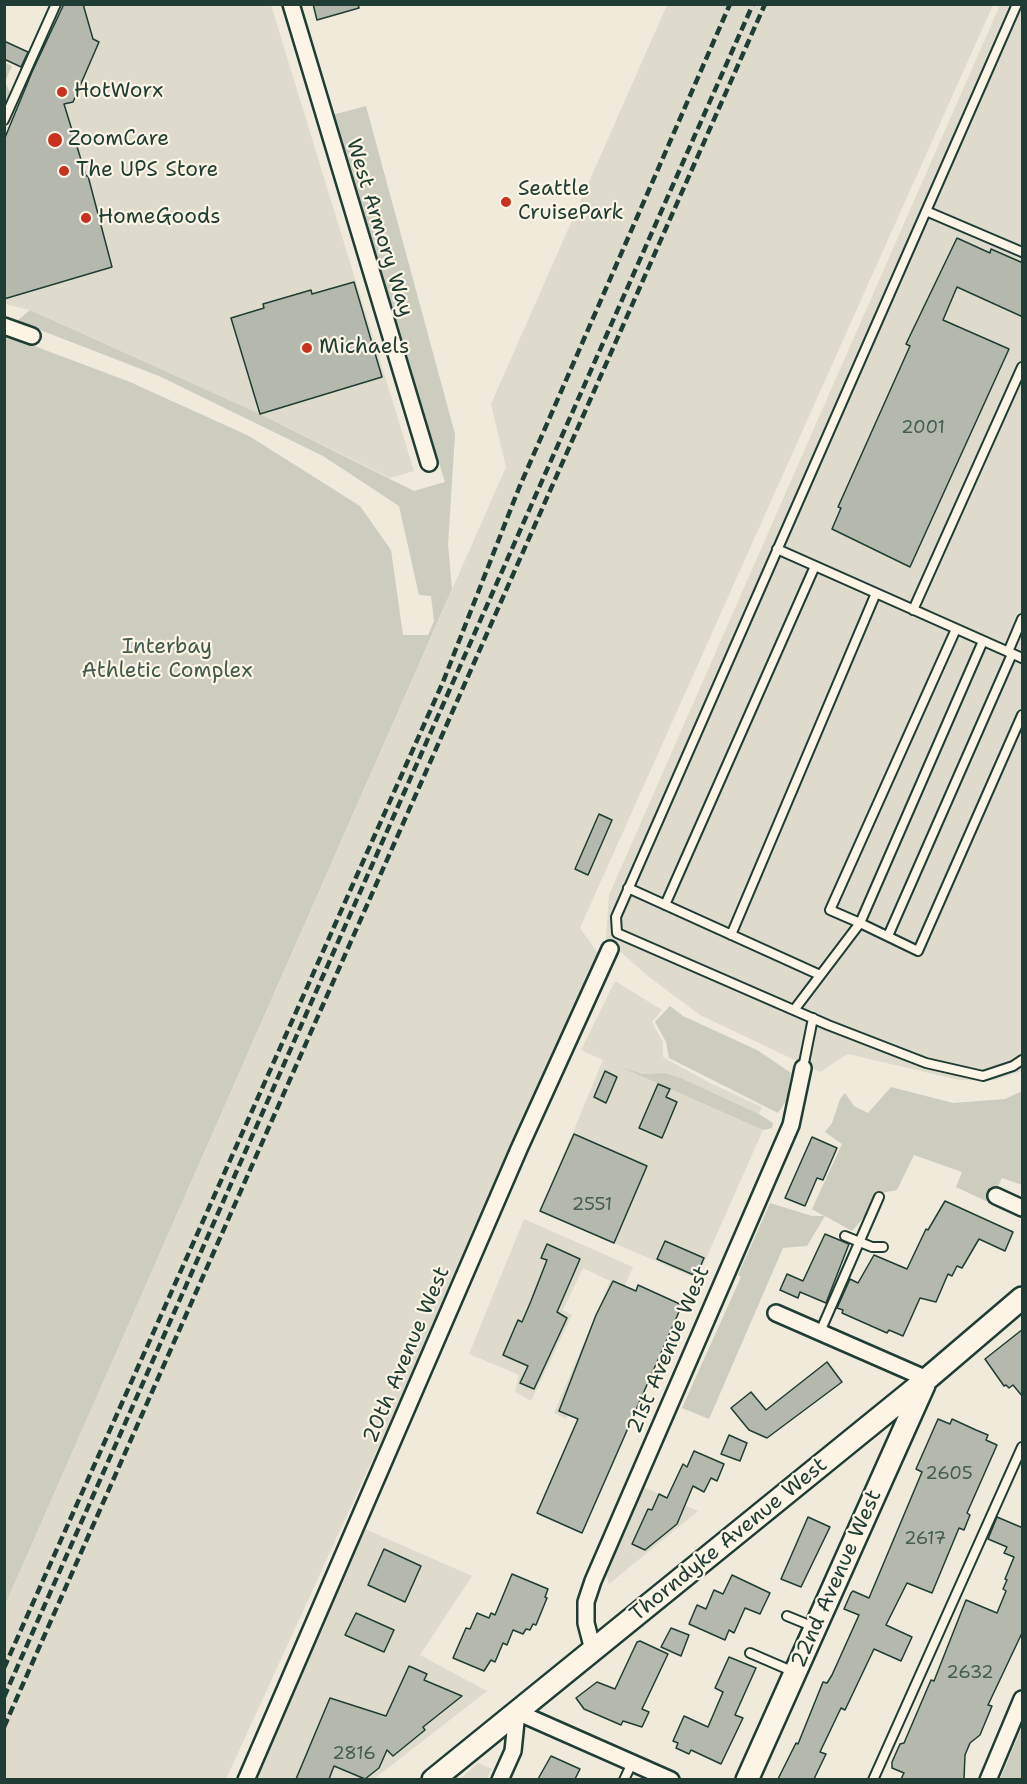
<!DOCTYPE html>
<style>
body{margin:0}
#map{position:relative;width:1027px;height:1784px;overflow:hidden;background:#efeada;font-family:"Shantell Sans",sans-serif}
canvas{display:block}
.frame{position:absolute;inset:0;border:6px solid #1f3d34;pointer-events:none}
</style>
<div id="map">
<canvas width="1027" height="1784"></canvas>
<div class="frame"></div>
</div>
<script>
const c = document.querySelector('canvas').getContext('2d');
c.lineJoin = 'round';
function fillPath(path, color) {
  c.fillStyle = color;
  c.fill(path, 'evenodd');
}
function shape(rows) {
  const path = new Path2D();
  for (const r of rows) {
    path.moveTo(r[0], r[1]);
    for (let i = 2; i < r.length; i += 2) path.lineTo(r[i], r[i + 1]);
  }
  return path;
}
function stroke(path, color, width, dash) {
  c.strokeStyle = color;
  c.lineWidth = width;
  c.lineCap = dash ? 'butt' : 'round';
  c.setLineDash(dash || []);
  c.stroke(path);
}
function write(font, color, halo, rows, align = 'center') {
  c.font = font + ' "Shantell Sans",sans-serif';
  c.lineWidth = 4.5;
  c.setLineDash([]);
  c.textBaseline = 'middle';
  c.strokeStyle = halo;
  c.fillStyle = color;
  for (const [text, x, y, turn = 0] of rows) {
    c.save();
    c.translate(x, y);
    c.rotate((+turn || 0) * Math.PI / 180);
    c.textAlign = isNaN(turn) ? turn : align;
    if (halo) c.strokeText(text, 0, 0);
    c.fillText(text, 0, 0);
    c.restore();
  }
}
fillPath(shape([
 [62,5,271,5,414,471,390,478,260,414,30,310,5,304,5,134],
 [667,5,993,5,580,928,602,959,226,1779,5,1780,5,1605,506,467,491,404],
 [1000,5,1022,5,1022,1071,995,1080,959,1080,848,1054,820,1072,700,1015,649,977,606,939,609,895],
 [615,981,662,1010,652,1022,663,1042,663,1057,708,1082,762,1107,759,1114,681,1078,665,1073,643,1074,614,1064,763,1130,697,1279,540,1211,603,1060,581,1050],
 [524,1219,633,1267,566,1419,554,1413,610,1281,583,1268,563,1310,572,1315,531,1401,515,1392,519,1375,469,1354],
 [641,1486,698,1511,609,1584,606,1574,612,1555],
 [365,1529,472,1576,420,1655,487,1691,374,1779,254,1780],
 [478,1763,492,1769,487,1779,460,1779]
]), '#dedbcc');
fillPath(shape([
 [5,63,12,66,5,82,11,94,8,104,5,103],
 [366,106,455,434,448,544,452,589,5,1605,5,335,130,382,249,436,360,506,391,550,403,635,428,635,434,621,431,596,419,595,399,506,323,456,159,376,17,321,30,310,260,414,414,491,445,482,332,115],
 [670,1006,683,1016,757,1050,791,1073,786,1101,778,1113,669,1058,666,1042,655,1022],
 [616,1065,643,1074,665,1073,681,1078,759,1114,773,1123,772,1128,763,1130],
 [891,1087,953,1103,1005,1099,1022,1091,1022,1185,1002,1178,990,1203,956,1187,962,1172,914,1155,897,1190,876,1194,865,1216,852,1231,825,1216,807,1246,783,1248,709,1419,682,1408,741,1277,738,1275,770,1203,812,1216,824,1216,812,1209,842,1144,825,1132,832,1123,840,1099,845,1093,854,1106,868,1113],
 [1022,1727,1022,1779,1000,1779]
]), '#cccdbf');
const building = shape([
 [64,4,83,4,93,39,99,42,73,102,64,104,86,176,88,176,112,267,4,299,4,140,32,72,64,4],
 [313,4,358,4,359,8,317,20,313,4],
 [4,41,28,52,21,67,4,59,4,41],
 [957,238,990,253,991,249,1023,263,1023,317,957,287,943,320,1009,349,910,567,832,529,841,508,838,507,910,346,906,344,957,238],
 [354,282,382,377,260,414,231,318,264,308,263,304,311,290,312,294,354,282],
 [599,814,612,820,588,875,575,869,599,814],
 [605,1071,617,1077,606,1103,594,1097,605,1071],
 [658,1084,670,1089,666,1097,677,1102,662,1138,639,1128,658,1084],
 [574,1134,647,1166,614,1243,540,1211,574,1134],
 [812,1137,837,1148,823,1180,817,1178,805,1206,785,1198,812,1137],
 [945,1201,1013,1232,1005,1251,979,1239,962,1268,957,1266,952,1276,948,1274,936,1302,920,1298,903,1336,889,1330,887,1333,842,1313,843,1310,837,1308,850,1279,858,1283,874,1255,907,1269,926,1229,928,1230,945,1201],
 [825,1234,849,1244,826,1303,800,1292,798,1298,780,1290,787,1274,803,1281,825,1234],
 [665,1241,704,1258,696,1276,657,1259,665,1241],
 [547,1244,580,1259,557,1312,567,1318,534,1389,520,1383,528,1366,503,1355,518,1320,522,1322,531,1301,547,1260,541,1258,547,1244],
 [613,1281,636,1291,638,1285,682,1305,582,1533,537,1513,578,1419,559,1411,596,1315,613,1281],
 [1023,1329,1023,1397,1013,1385,1009,1388,1006,1385,1004,1386,985,1359,1023,1329],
 [827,1362,842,1382,767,1438,749,1430,731,1408,751,1392,766,1410,827,1362],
 [938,1419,950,1424,952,1419,976,1430,988,1435,986,1440,997,1445,967,1513,970,1515,964,1530,959,1528,932,1593,907,1583,886,1625,912,1637,901,1661,874,1649,845,1710,841,1708,820,1752,826,1754,814,1779,778,1779,796,1743,798,1744,823,1682,827,1683,832,1675,859,1615,844,1609,851,1593,853,1591,869,1598,922,1472,916,1469,938,1419],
 [729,1435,747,1443,740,1461,721,1454,729,1435],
 [694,1451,724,1464,717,1481,711,1478,704,1492,693,1486,677,1524,645,1550,632,1544,648,1509,652,1510,659,1494,667,1498,683,1464,687,1467,694,1451],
 [808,1517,830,1527,801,1587,781,1579,808,1517],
 [997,1517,1023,1528,1022,1633,988,1705,992,1706,980,1735,970,1743,965,1755,964,1779,901,1779,904,1773,892,1768,892,1762,900,1744,904,1743,931,1680,934,1681,966,1600,997,1613,1006,1591,1003,1589,1007,1580,1005,1579,1014,1557,1004,1553,1007,1547,988,1539,997,1517],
 [384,1549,421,1566,405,1602,368,1585,384,1549],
 [512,1574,548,1589,545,1597,547,1598,536,1625,533,1624,530,1630,526,1629,523,1634,513,1630,507,1645,503,1643,495,1662,491,1660,484,1671,453,1658,466,1628,470,1629,477,1613,489,1618,491,1613,495,1615,512,1574],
 [732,1575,770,1593,760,1614,745,1608,734,1633,729,1630,725,1640,689,1624,697,1605,706,1609,714,1590,723,1594,732,1575],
 [356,1613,394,1630,384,1652,345,1635,356,1613],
 [671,1628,689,1635,681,1656,661,1647,671,1628],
 [640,1641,668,1654,642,1709,649,1712,642,1727,623,1721,621,1725,584,1709,576,1698,597,1682,615,1689,637,1642,640,1641],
 [729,1657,756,1668,735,1715,743,1718,721,1764,691,1750,689,1754,676,1748,678,1743,673,1741,684,1716,708,1727,723,1692,715,1688,729,1657],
 [409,1666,427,1674,424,1680,462,1696,423,1727,425,1730,393,1756,387,1750,379,1768,365,1779,334,1766,329,1779,296,1779,330,1698,386,1716,409,1666],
 [551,1756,580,1769,575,1779,538,1779,551,1756]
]);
fillPath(building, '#b5b9ad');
stroke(building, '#1f3d34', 1.5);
const lane = shape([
 [1017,4,616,917,617,933,828,1025,926,1063,983,1076,1013,1066,1022,1060],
 [4,120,56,4],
 [926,211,1022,252],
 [777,549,1022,658],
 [913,610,1022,367],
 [956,629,830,910,860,923,983,641],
 [1008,652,1022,619],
 [628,888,820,975],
 [665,905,815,566],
 [731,935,876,593],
 [888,936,1012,654],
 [794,1010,860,923,918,951,1022,715],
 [803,1068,813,1018],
 [845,1236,872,1247,883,1247],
 [820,1332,879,1197],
 [787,1616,814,1627],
 [750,1653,794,1672],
 [624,1780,632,1763],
 [873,1780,1022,1447]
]);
const street = shape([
 [291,4,429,463],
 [4,326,32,336],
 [996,1196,1022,1208],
 [776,1313,927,1379],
 [593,1650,586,1623,586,1602,593,1581,791,1125,803,1068],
 [246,1780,519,1149,610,949],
 [500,1780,513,1751,517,1712,671,1780],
 [988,1780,1022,1699]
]);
const secondary = shape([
 [433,1780,927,1379,1022,1298],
 [747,1780,924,1385]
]);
stroke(lane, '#1f3d34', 12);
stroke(street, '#1f3d34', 20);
stroke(secondary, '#1f3d34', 26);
stroke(lane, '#fcf5e5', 8);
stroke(street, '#fcf5e5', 15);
stroke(secondary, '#fcf5e5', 21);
stroke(shape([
 [4,1668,443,682,519,488,730,4],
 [4,1697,753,4],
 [4,1727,765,4]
]), '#1f3d34', 4.5, [9, 4.5]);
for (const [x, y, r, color] of [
 [62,92,6,"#c8321e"],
 [55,140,8,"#c8321e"],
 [64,171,6,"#c8321e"],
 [506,202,6,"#c8321e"],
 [86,218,6,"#c8321e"],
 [307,348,6,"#c8321e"]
]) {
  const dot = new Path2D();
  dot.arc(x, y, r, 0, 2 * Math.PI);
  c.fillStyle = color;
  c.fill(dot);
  stroke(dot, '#fcf5e5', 2);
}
write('18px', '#445c52', null, [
 ["2001",923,428],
 ["2551",592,1205],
 ["2605",949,1474],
 ["2617",925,1539],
 ["2632",970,1673],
 ["2816",354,1754]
]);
write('21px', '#1f3d34', '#fcf5e5', [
 ["HotWorx",74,92],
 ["ZoomCare",68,140],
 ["The UPS Store",76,171],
 ["Seattle",518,190],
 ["CruisePark",518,214],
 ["HomeGoods",98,218],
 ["Michaels",319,348]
], 'left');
write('21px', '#1f3d34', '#fcf5e5', [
 ["West Armory Way",379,228,73],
 ["21st Avenue West",669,1350,-67],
 ["20th Avenue West",407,1355,-67],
 ["Thorndyke Avenue West",729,1540,-39],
 ["22nd Avenue West",837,1579,-66]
]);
write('21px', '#425a50', '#fcf5e5', [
 ["Interbay",167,648],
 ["Athletic Complex",167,672]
]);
</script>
